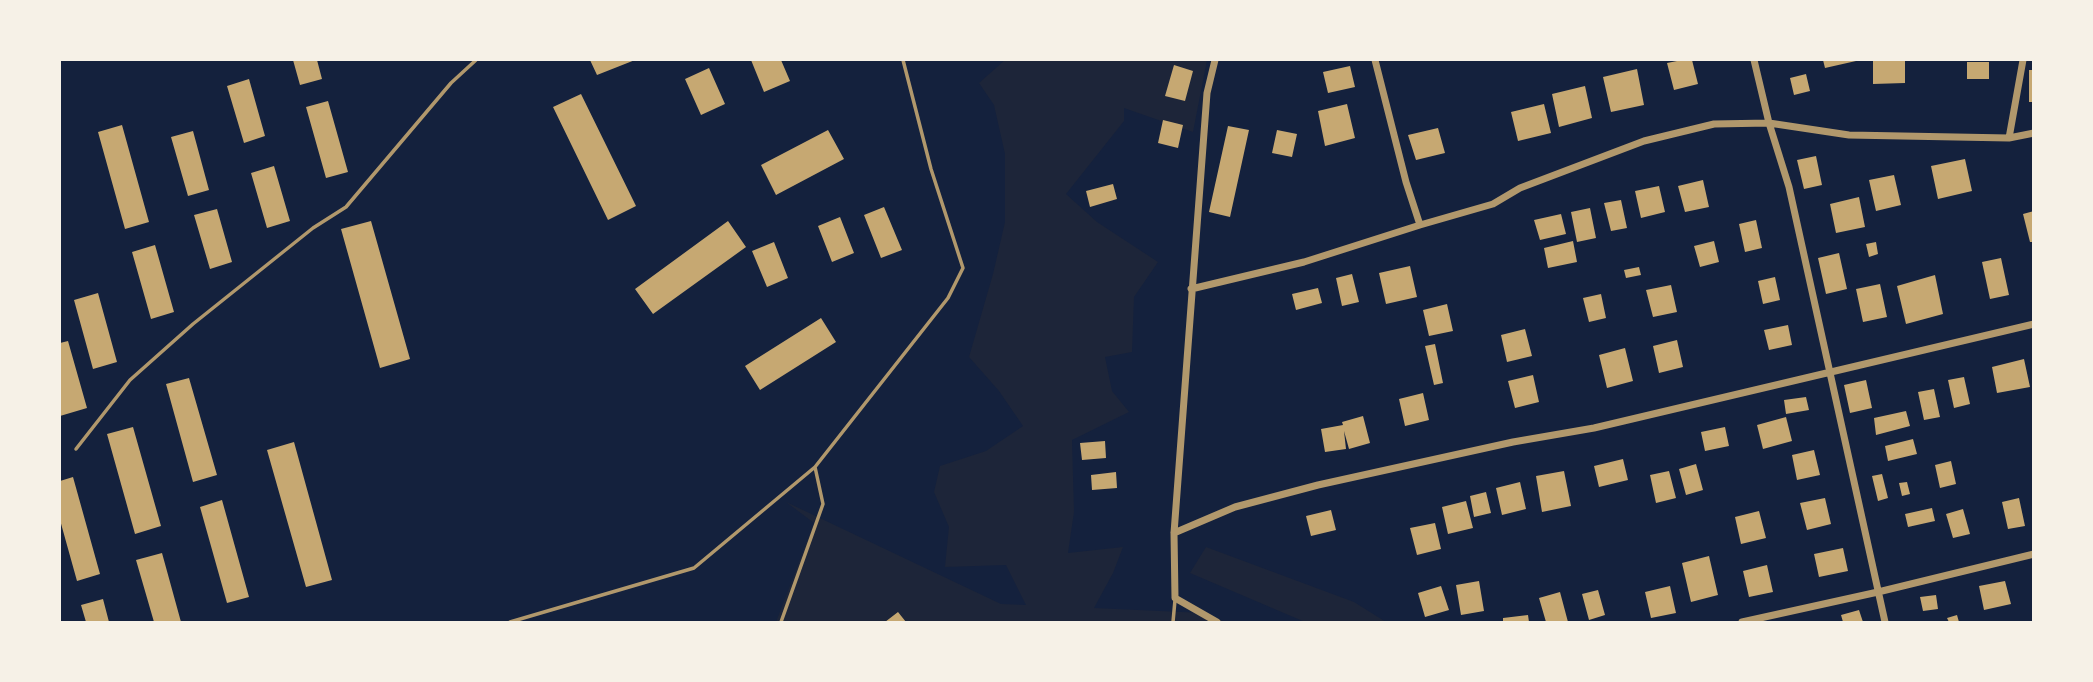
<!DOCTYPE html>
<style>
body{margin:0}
#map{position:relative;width:2093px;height:682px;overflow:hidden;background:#14213d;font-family:Bitter,serif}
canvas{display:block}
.frame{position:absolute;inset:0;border:61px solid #f6f1e7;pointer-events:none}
</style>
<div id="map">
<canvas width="2093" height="682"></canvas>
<div class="frame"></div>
</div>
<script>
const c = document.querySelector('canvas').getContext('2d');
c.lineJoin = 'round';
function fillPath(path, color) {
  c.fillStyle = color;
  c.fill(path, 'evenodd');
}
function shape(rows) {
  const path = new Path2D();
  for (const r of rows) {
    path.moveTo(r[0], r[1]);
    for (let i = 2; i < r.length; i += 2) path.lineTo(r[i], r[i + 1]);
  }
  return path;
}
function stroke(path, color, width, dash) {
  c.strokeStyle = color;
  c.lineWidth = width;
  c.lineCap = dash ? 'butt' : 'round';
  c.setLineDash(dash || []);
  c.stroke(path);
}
fillPath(shape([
 [1005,60,1207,60,1193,132,1124,108,1124,121,1066,194,1097,222,1158,262,1134,297,1132,352,1105,357,1112,391,1129,412,1072,440,1074,512,1068,553,1123,547,1113,573,1094,608,1204,613,1225,622,776,622,814,523,786,502,1001,604,1026,605,1006,565,945,567,949,527,934,492,940,466,986,451,1023,426,999,391,969,357,993,274,1005,222,1005,154,994,105,979,83],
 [1206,547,1354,602,1386,622,1305,622,1190,573]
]), '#1d2539');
fillPath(shape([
 [293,60,317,60,322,79,300,85],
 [590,60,635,60,597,75],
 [751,60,781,60,790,81,764,92],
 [1682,60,1692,60,1698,84,1674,90,1667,63],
 [1823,60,1856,60,1856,61,1825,68],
 [1873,60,1905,60,1905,83,1873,84],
 [1967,62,1989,62,1989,79,1967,79],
 [1174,65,1193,71,1185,101,1165,96],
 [1350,66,1355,87,1328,93,1323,72],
 [709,68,725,104,701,115,685,79],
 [1637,69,1644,105,1611,112,1603,77],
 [2029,70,2034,70,2034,102,2029,102],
 [1806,74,1810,91,1794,95,1790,78],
 [249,79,265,136,244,143,227,86],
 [1585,86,1592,118,1559,127,1552,94],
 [581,94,636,206,608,220,553,107],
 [328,101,348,172,326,178,306,107],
 [1347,104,1355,138,1325,146,1318,111],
 [1544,104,1551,133,1518,141,1511,112],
 [1163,120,1183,125,1178,148,1158,143],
 [122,125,149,222,125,229,98,132],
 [1228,126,1249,130,1230,217,1209,212],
 [1438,128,1445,153,1416,160,1408,135],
 [828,130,844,159,776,195,761,165],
 [1277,130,1297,134,1292,157,1272,153],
 [193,131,209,190,188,196,171,137],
 [1816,156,1822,185,1804,189,1797,160],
 [1965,159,1972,191,1938,199,1931,166],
 [274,166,290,221,267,228,251,173],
 [1894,175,1901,205,1876,211,1869,180],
 [1703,180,1709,207,1685,212,1678,186],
 [1113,184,1117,199,1090,207,1086,191],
 [1659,186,1665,212,1641,218,1635,191],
 [1859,197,1865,227,1836,233,1830,204],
 [1621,200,1627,228,1611,231,1604,203],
 [884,207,902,250,881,258,864,215],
 [1590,208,1596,238,1577,242,1571,212],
 [217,209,232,262,210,269,194,215],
 [2034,211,2034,242,2030,242,2023,214],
 [1561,214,1566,234,1540,240,1534,220],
 [840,217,854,253,832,262,818,226],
 [1756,220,1762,248,1745,252,1739,224],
 [371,221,410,359,380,368,341,229],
 [728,221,746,247,653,314,635,289],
 [1573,241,1577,262,1548,268,1544,248],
 [1714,241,1719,262,1700,267,1694,246],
 [774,242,788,278,767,287,752,251],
 [1876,242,1878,254,1869,257,1866,244],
 [155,245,174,312,151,319,132,252],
 [1839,253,1847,289,1826,294,1818,258],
 [2001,258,2009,295,1990,299,1982,262],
 [1410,266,1417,297,1386,304,1379,273],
 [1639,267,1641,275,1626,278,1624,270],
 [1352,274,1359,302,1342,306,1336,278],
 [1935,275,1943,314,1906,324,1897,286],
 [1775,277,1780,300,1763,304,1758,281],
 [1880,284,1887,317,1863,322,1856,289],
 [1671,285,1677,312,1653,317,1646,290],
 [1318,288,1322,303,1296,310,1292,294],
 [98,293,117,362,93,369,74,300],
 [1601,294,1606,318,1589,322,1583,298],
 [1447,304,1453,331,1429,336,1423,310],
 [821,318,836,342,760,390,745,366],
 [1788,325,1792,345,1769,350,1764,330],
 [1525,329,1532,356,1507,362,1501,335],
 [1677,340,1683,367,1659,373,1653,346],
 [68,341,87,408,60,416,60,343],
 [1435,344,1443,383,1434,385,1425,346],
 [1625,348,1633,381,1607,388,1599,355],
 [2024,359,2030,387,1997,393,1992,367],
 [1533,375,1539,402,1515,408,1508,381],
 [1964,377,1970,404,1954,408,1948,380],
 [189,378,217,475,193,482,166,384],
 [1866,380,1872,408,1850,413,1844,385],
 [1934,389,1940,417,1924,420,1918,392],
 [1423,393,1429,420,1405,426,1399,399],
 [1806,397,1809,410,1786,414,1784,400],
 [1906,411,1910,426,1876,435,1874,418],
 [1363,416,1370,443,1349,449,1344,431,1346,449,1325,452,1321,429,1343,425,1342,422],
 [1786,417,1792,441,1763,449,1757,425],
 [133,427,161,526,135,534,107,434],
 [1725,427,1729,446,1705,451,1701,432],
 [1913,439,1917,454,1888,461,1885,446],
 [1105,441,1106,458,1082,460,1080,443],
 [294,442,332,580,306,587,267,450],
 [1814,450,1820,475,1797,480,1792,455],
 [1623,459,1628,480,1599,487,1594,466],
 [1951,461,1956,484,1940,488,1935,465],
 [1696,464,1703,490,1686,495,1679,469],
 [1564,471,1571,506,1542,512,1536,476],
 [1669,471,1676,498,1656,503,1650,475],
 [1116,472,1117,488,1092,490,1091,475],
 [1882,474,1888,498,1878,501,1872,476],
 [73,477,100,574,77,581,60,520,60,481],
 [1520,482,1526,509,1502,515,1496,488],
 [1907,482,1910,494,1902,496,1899,483],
 [1486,492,1491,513,1474,517,1470,496],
 [1825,498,1831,524,1807,530,1800,503],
 [2019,498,2025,526,2008,529,2002,502],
 [222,500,249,597,227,603,200,507],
 [1466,501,1473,528,1448,534,1442,507],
 [1932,508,1935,521,1908,527,1905,514],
 [1963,509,1970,534,1953,538,1946,514],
 [1331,510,1336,530,1311,536,1306,516],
 [1759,511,1766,538,1741,544,1735,517],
 [1435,523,1441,549,1417,555,1410,528],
 [1843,548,1848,571,1819,577,1814,554],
 [162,553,181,622,154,622,136,560],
 [1709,556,1718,595,1691,602,1682,563],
 [1767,565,1773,592,1749,597,1743,571],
 [1479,581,1484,611,1461,615,1456,585],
 [2005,581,2011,604,1984,610,1979,586],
 [1441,586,1449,610,1425,617,1418,593],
 [1670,586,1676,613,1651,618,1645,592],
 [1598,590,1605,615,1589,620,1582,594],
 [1560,592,1568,622,1546,622,1539,598],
 [1936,595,1938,609,1923,611,1920,597],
 [103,599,109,622,86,622,81,605],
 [1859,610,1863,622,1843,622,1841,615],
 [898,612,906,622,885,622],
 [1528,615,1529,622,1503,622,1503,618],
 [1957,615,1959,622,1949,622,1947,618]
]), '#c6a872');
stroke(shape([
 [76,449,130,380,193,324,313,228,346,207,451,83,476,60],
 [510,622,694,568,815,467,948,298,963,268,931,169,903,60],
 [781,622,823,504,815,467],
 [1173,622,1175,600]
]), '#b1986c', 3.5);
stroke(shape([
 [1215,60,1207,93,1174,533,1175,598,1217,622],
 [1375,60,1406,182,1420,225],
 [1754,60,1769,123,1789,187,1885,622],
 [2009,138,2023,60],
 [1191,289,1304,262,1420,225,1493,204,1520,188,1644,141,1714,124,1769,123,1849,135,2009,138,2034,133],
 [1174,533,1235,507,1318,485,1513,442,1594,428,2034,324],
 [1742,622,1878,592,2034,554]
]), '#b1986c', 7);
</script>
